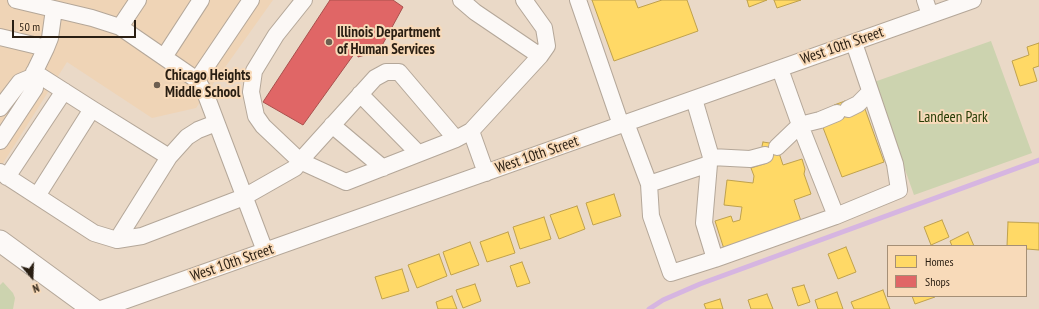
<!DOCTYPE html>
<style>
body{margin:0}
#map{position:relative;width:1039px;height:309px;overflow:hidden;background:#ead9c7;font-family:"PT Sans Narrow",sans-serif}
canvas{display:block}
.legend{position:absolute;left:887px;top:245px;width:140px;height:52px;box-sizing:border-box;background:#f8dab9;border:1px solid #a58f76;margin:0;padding:5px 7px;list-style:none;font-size:12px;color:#291e12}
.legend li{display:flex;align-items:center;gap:8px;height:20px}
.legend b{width:20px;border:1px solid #a58f76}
.north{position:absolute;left:12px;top:257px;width:40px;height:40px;-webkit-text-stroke:3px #f8dab9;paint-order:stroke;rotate:161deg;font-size:11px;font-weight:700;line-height:16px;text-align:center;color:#291e12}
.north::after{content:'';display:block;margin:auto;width:14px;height:18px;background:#291e12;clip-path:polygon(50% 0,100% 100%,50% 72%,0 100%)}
.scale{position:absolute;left:12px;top:20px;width:124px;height:18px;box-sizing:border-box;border:2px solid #291e12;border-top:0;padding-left:5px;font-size:12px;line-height:14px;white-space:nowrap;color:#291e12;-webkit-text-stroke:3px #f8dab9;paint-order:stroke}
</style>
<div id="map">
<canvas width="1039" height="309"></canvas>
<ul class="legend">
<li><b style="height:11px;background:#ffd966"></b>Homes</li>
<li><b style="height:11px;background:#e06666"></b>Shops</li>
</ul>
<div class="north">N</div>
<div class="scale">50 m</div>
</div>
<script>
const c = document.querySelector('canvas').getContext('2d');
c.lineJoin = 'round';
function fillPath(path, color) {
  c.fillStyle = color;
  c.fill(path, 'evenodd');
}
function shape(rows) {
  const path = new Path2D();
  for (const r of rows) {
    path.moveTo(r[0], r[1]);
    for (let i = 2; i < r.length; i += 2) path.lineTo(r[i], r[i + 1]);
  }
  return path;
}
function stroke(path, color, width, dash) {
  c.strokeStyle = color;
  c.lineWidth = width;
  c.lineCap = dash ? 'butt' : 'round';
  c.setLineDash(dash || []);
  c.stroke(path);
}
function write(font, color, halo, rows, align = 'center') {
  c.font = font + ' "PT Sans Narrow",sans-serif';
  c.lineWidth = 4;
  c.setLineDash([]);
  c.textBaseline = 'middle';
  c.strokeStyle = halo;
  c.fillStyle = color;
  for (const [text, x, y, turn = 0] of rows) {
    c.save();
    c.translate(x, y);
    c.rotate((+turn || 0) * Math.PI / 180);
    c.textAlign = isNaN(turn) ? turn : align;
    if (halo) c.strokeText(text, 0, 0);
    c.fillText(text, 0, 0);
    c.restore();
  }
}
fillPath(shape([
 [0,0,273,0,196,108,152,118,67,62,0,168]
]), '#efd4b6');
fillPath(shape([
 [991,41,1032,153,914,195,874,82],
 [3,282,13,293,15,298,13,309,0,309,0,285]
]), '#ccd3af');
const homes = shape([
 [592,0,635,0,638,8,662,0,687,0,698,31,614,61,592,0],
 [747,0,767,0,749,7,747,0],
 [774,0,801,0,777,8,774,0],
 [1039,43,1039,66,1033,68,1037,81,1020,86,1012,61,1029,55,1027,47,1039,43],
 [845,101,850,115,865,109,884,162,842,177,822,125,839,119,834,105,845,101],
 [763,142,776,144,783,165,802,159,805,169,804,174,811,194,794,200,802,224,724,249,715,221,731,216,733,222,740,220,742,207,724,205,727,180,753,183,754,176,751,168,767,163,762,146,763,142],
 [614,194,621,216,593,225,586,203,614,194],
 [577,206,585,229,559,239,550,215,577,206],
 [544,217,551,239,520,249,513,227,544,217],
 [942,220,949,237,931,245,924,227,942,220],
 [1008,222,1039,223,1039,250,1027,249,1026,252,1026,246,1007,246,1008,222],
 [508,232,515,253,487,262,480,242,508,232],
 [968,232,974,246,952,246,950,241,968,232],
 [470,242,479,265,451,275,443,252,470,242],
 [846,247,856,272,838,279,828,254,846,247],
 [439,254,447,276,417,288,408,265,439,254],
 [522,262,530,283,517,287,510,266,522,262],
 [402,269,409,291,382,299,375,277,402,269],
 [475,284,481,301,463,308,456,290,475,284],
 [804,285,810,302,798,306,792,288,804,285],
 [883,290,890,309,854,309,851,302,883,290],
 [837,292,843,309,818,309,815,300,837,292],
 [767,294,773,309,751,309,748,300,767,294],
 [452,296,457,309,438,309,436,302,452,296],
 [912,296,934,296,935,297,915,304,912,296],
 [720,299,723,309,706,309,704,304,720,299]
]);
fillPath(homes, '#ffd966');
stroke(homes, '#bfa14d', 1);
const shops = shape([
 [330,0,393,0,403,7,379,51,358,57,357,50,303,125,263,102,330,0]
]);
fillPath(shops, '#e06666');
stroke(shops, '#a9504d', 1);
stroke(shape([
 [649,309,663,300,700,284,1039,160]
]), '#d6b5e1', 5);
const minor = shape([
 [16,0,92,18,120,27,197,80,206,95,265,251],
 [461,0,475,12,540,56,471,131,486,173],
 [524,0,544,28,547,46,540,56],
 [578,0,621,125],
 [925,0,930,15],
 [120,27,138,0],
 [0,37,46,48],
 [164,57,201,0],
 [34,72,92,109,169,157],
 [32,77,46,48,50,38,54,9],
 [197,80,251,0],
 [360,94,418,153],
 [0,108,20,82,32,77,35,88,0,141],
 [848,109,858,104,870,92],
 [626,123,649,184,651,216,671,273,715,259,704,223,709,164,711,157,694,99],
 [332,125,383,168],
 [456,139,346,182,300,161,375,78,386,72,399,72,456,139,471,131],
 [777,147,800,125,820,120,837,113],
 [711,157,750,159,765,155],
 [0,172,94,233,117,240,142,236,244,197,295,168,300,161,263,126,256,116,251,92,254,71,276,35,304,0],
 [7,177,64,91],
 [649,184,709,164],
 [37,196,92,109],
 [836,216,899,190,895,164,854,43],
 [117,240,169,157,187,137,198,130,216,123],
 [715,259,836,216,800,125,780,69],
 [101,309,973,0]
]);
const major = shape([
 [0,241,93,309]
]);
stroke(minor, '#b4a799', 18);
stroke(major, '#b4a799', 23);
stroke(minor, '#fcf9f7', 16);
stroke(major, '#fcf9f7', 21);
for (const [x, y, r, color] of [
 [329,42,4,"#6d5f51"],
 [157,85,4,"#6d5f51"]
]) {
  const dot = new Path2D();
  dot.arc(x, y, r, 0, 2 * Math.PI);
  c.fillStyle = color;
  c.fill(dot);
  stroke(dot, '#f8dab9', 1.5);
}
write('bold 15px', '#291e12', '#f8dab9', [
 ["Illinois Department",337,33],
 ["of Human Services",337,50],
 ["Chicago Heights",165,76],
 ["Middle School",165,93]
], 'left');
write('15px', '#291e12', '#f8dab9', [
 ["West 10th Street",842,46,-19],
 ["West 10th Street",537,155,-19],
 ["West 10th Street",232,263,-19]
]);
write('15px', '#273d06', '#f8dab9', [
 ["Landeen Park",953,118]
]);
</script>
